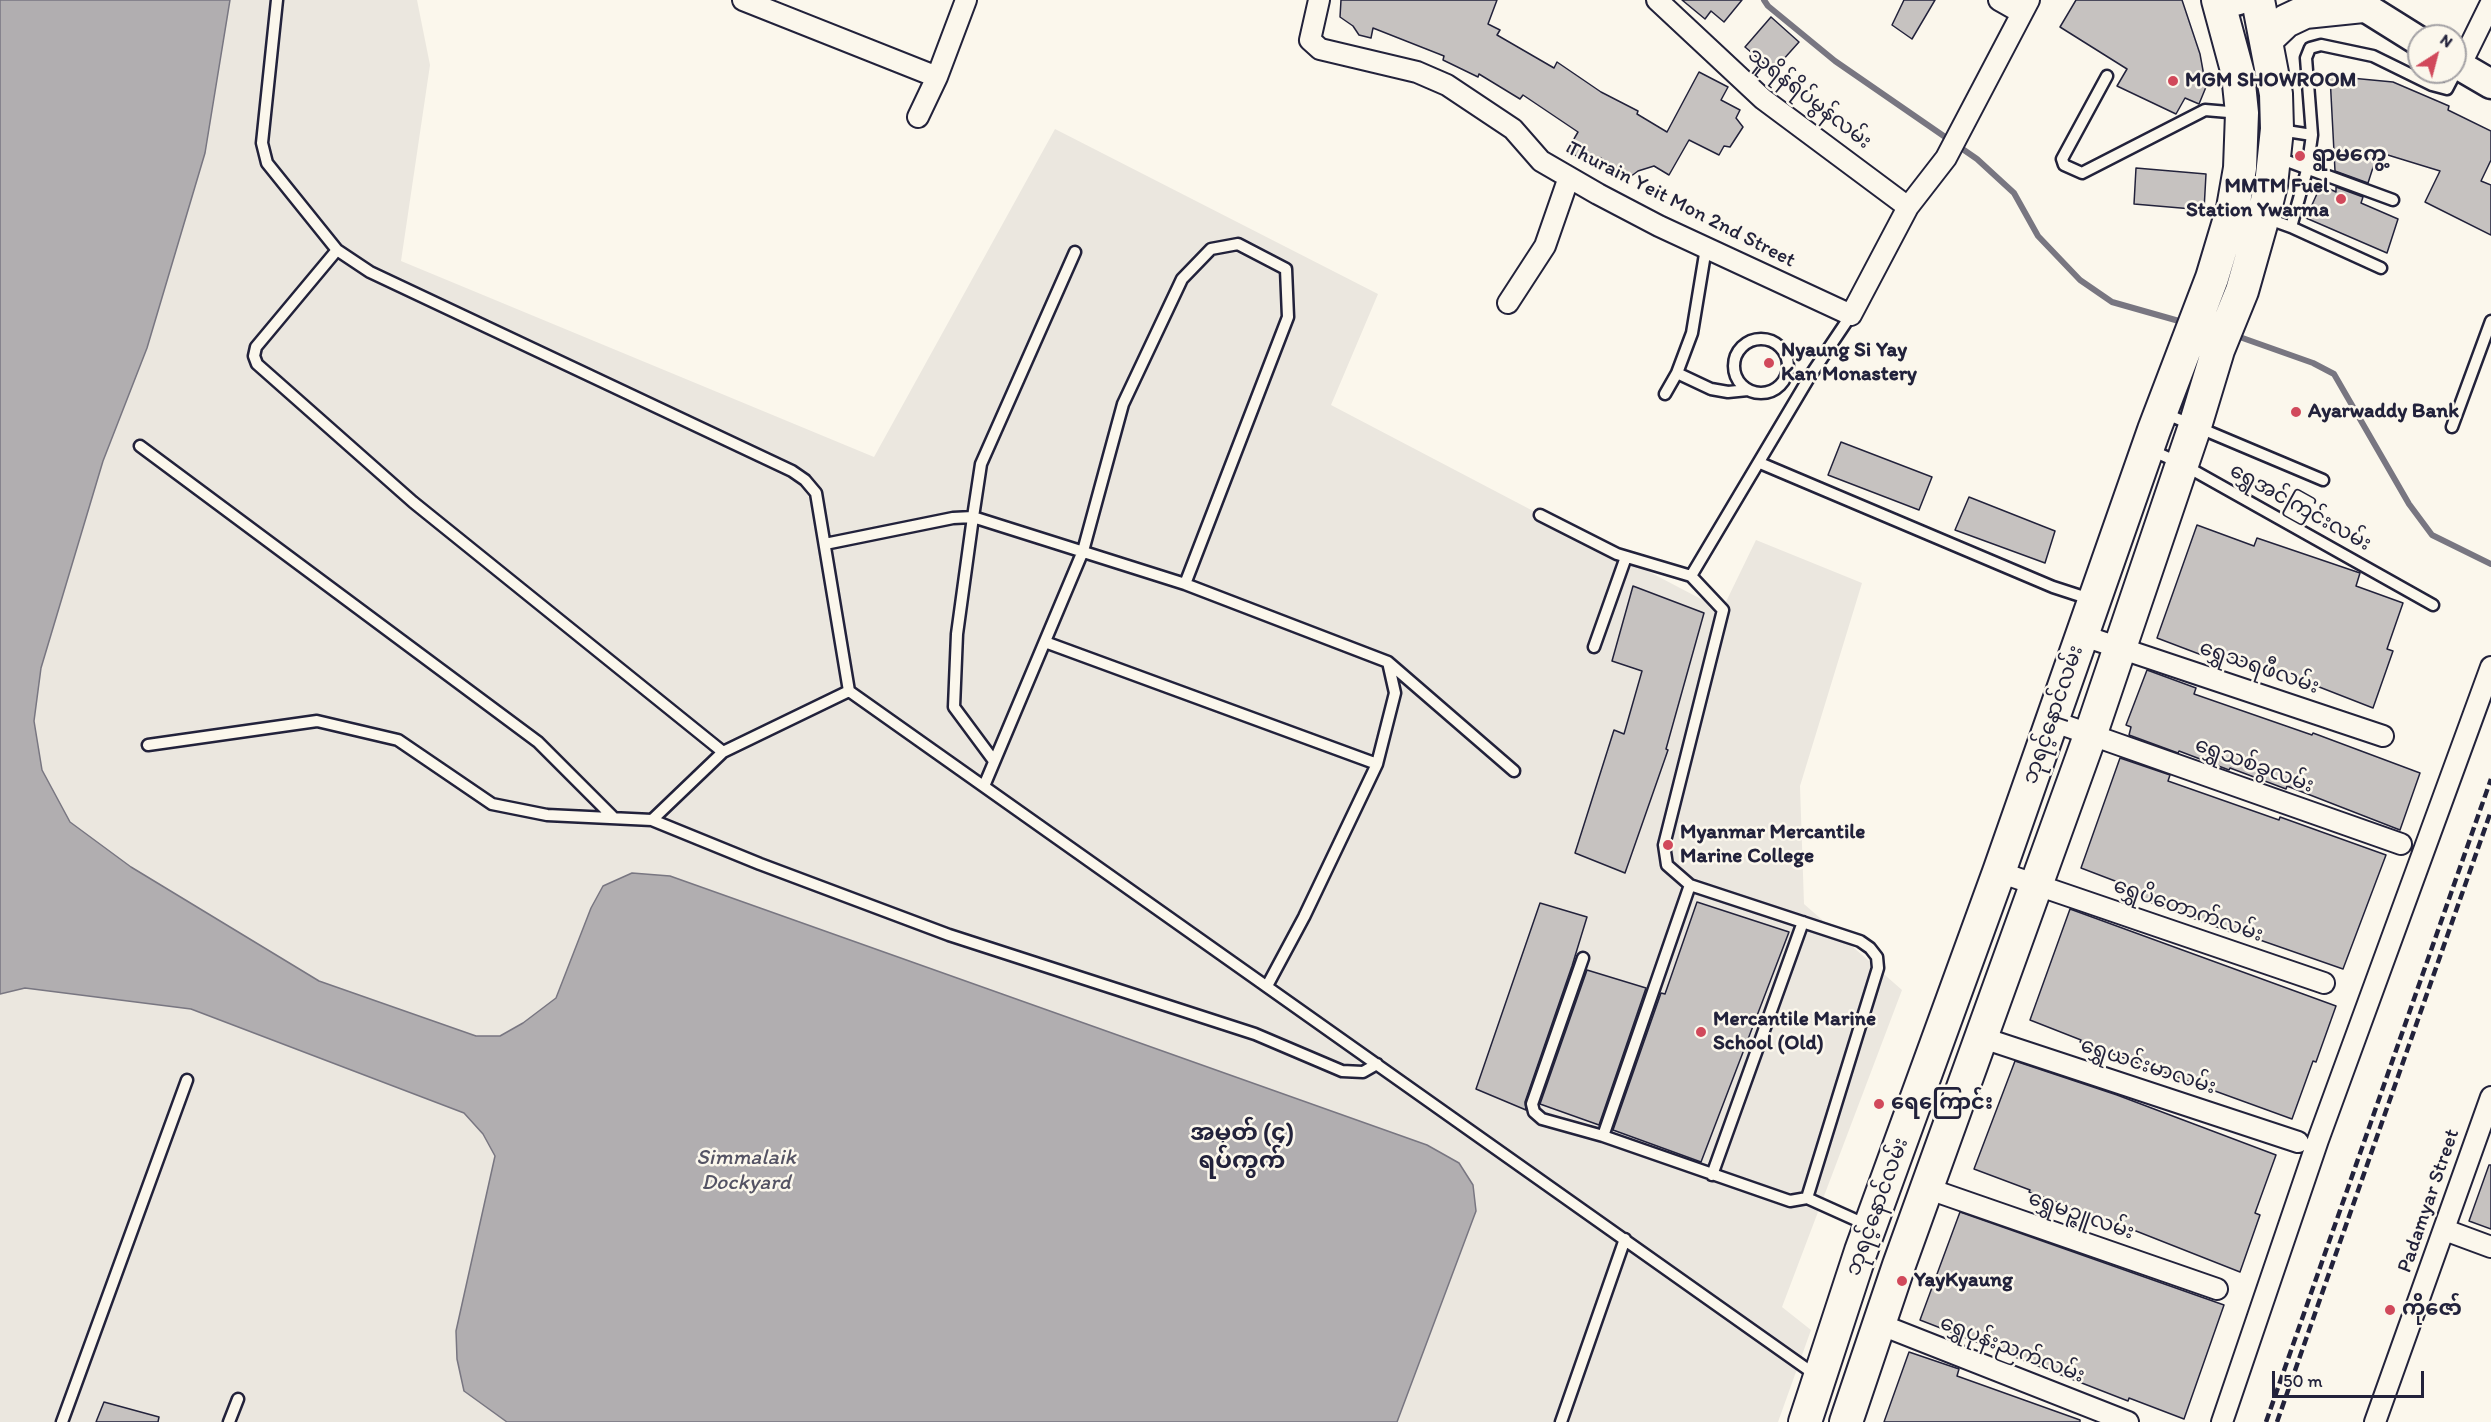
<!DOCTYPE html>
<meta charset="utf-8">
<style>
body{margin:0}
#map{position:relative;width:2491px;height:1422px;overflow:hidden;background:#fbf7ec;font-family:Itim,sans-serif}
canvas{display:block}
.north{position:absolute;left:2407px;top:24px;width:60px;height:60px;box-sizing:border-box;background:#fbf7ec;border:2px solid #a4a2a5;border-radius:50%;rotate:36deg;font-size:16px;font-weight:700;line-height:24px;text-align:center;color:#22223b}
.north::after{content:'';display:block;margin:auto;width:21px;height:27px;background:#d1495b;clip-path:polygon(50% 0,100% 100%,50% 72%,0 100%)}
.scale{position:absolute;left:2272px;top:1371px;width:152px;height:27px;box-sizing:border-box;border:3px solid #22223b;border-top:0;padding-left:8px;font-size:18px;line-height:21px;white-space:nowrap;color:#22223b;-webkit-text-stroke:4px #fbf7ec;paint-order:stroke}
</style>
<div id="map">
<canvas width="2491" height="1422"></canvas>
<div class="north">N</div>
<div class="scale">50 m</div>
</div>
<script>
const c = document.querySelector('canvas').getContext('2d');
c.lineJoin = 'round';
function fillPath(path, color) {
  c.fillStyle = color;
  c.fill(path, 'evenodd');
}
function shape(rows) {
  const path = new Path2D();
  for (const r of rows) {
    if (r.length === 3) {
      path.moveTo(r[0] + r[2], r[1]);
      path.arc(r[0], r[1], r[2], 0, 2 * Math.PI);
      continue;
    }
    path.moveTo(r[0], r[1]);
    for (let i = 2; i < r.length; i += 2) path.lineTo(r[i], r[i + 1]);
  }
  return path;
}
function stroke(path, color, width, dash) {
  c.strokeStyle = color;
  c.lineWidth = width;
  c.lineCap = dash ? 'butt' : 'round';
  c.setLineDash(dash || []);
  c.stroke(path);
}
function write(font, color, halo, rows, align = 'center') {
  c.font = font + ' Itim,"Noto Sans Myanmar",sans-serif';
  c.lineWidth = 5;
  c.setLineDash([]);
  c.textBaseline = 'middle';
  c.strokeStyle = halo;
  c.fillStyle = color;
  for (const [text, x, y, turn = 0] of rows) {
    c.save();
    c.translate(x, y);
    c.rotate((+turn || 0) * Math.PI / 180);
    c.textAlign = isNaN(turn) ? turn : align;
    if (halo) c.strokeText(text, 0, 0);
    c.fillText(text, 0, 0);
    c.restore();
  }
}
fillPath(shape([
 [230,0,417,0,430,65,401,261,874,457,1055,129,1378,294,1331,405,1722,610,1756,540,1862,583,1800,786,1804,904,1902,990,1782,1307,1811,1330,1778,1422,0,1422,0,895,41,668,103,461,147,348,205,153]
]), '#ebe7df');
const water = shape([
 [0,0,230,0,205,153,147,348,103,461,41,668,34,721,42,770,70,822,131,867,319,981,476,1036,500,1036,523,1023,556,998,591,908,603,886,632,873,670,876,1427,1145,1459,1163,1473,1185,1476,1211,1397,1422,507,1422,464,1391,457,1359,456,1331,495,1156,483,1134,464,1113,191,1009,25,988,0,994,0,0]
]);
fillPath(water, '#b1aeb0');
stroke(water, '#787681', 1.5);
stroke(shape([
 [1764,0,1768,6,1835,61,1977,159,2014,193,2038,236,2080,280,2112,302,2186,323],
 [2234,335,2313,363,2334,374,2409,504,2432,535,2491,564]
]), '#787681', 6);
const building = shape([
 [1341,0,1497,0,1488,24,1500,30,1497,35,1554,68,1557,62,1601,92,1638,111,1637,114,1667,132,1699,72,1728,87,1721,100,1740,110,1736,118,1743,127,1730,147,1724,146,1719,155,1689,140,1669,175,1654,166,1638,171,1630,177,1599,157,1588,162,1567,151,1578,132,1523,95,1520,99,1479,74,1478,77,1443,60,1444,56,1373,28,1371,38,1359,35,1353,26,1340,17,1341,0],
 [1682,0,1742,0,1724,22,1711,11,1705,19,1682,0],
 [1904,0,1935,0,1912,39,1892,25,1904,0],
 [2076,0,2182,0,2200,54,2206,87,2199,104,2185,98,2176,114,2117,86,2127,69,2060,27,2076,0],
 [1771,17,1799,42,1773,71,1745,47,1771,17],
 [2330,76,2393,82,2449,106,2448,110,2491,131,2491,160,2481,181,2491,185,2491,235,2425,202,2440,171,2378,152,2368,183,2335,171,2330,76],
 [2136,168,2206,174,2204,210,2134,204,2136,168],
 [2321,185,2336,192,2336,187,2363,197,2361,203,2398,219,2387,253,2306,218,2321,185],
 [1841,442,1932,477,1919,510,1828,475,1841,442],
 [1969,497,2055,531,2045,563,1955,530,1969,497],
 [2197,525,2254,546,2257,538,2360,573,2356,586,2403,603,2387,649,2393,651,2373,708,2268,667,2267,670,2210,649,2207,657,2157,638,2197,525],
 [1633,586,1704,613,1666,749,1668,750,1625,873,1575,853,1614,730,1624,734,1642,671,1612,661,1633,586],
 [2147,670,2196,688,2194,694,2312,735,2313,733,2420,773,2400,830,2287,786,2286,789,2230,768,2229,770,2179,751,2178,753,2129,735,2131,727,2126,725,2147,670],
 [2120,758,2170,775,2168,781,2279,820,2280,817,2386,855,2343,969,2237,932,2236,934,2133,896,2136,889,2081,868,2120,758],
 [1697,902,1789,932,1701,1162,1613,1130,1661,993,1665,994,1697,902],
 [1540,903,1587,917,1572,966,1525,1102,1526,1110,1476,1089,1540,903],
 [2070,909,2336,1006,2316,1062,2313,1061,2292,1119,2080,1042,2081,1040,2030,1020,2070,909],
 [1587,970,1646,988,1599,1125,1540,1104,1587,970],
 [2015,1061,2117,1095,2276,1155,2255,1213,2260,1215,2240,1272,2136,1231,2029,1192,2030,1190,1974,1169,2015,1061],
 [2489,1165,2491,1165,2491,1229,2469,1221,2489,1165],
 [1960,1212,2224,1305,2184,1419,2129,1398,2128,1401,1920,1320,1960,1212],
 [1909,1352,1959,1369,1957,1376,2080,1420,2080,1422,1884,1422,1909,1352],
 [104,1402,159,1417,158,1422,96,1422,104,1402]
]);
fillPath(building, '#c6c2c0');
stroke(building, '#22223b', 1.5);
const lane = shape([
 [277,0,262,143,267,163,337,250,370,272,792,471,805,480,816,493,849,691,1817,1376],
 [2107,76,2062,159,2064,165,2082,173,2205,110,2240,113],
 [2280,130,2312,135],
 [2276,157,2393,200],
 [2266,218,2291,227,2381,268],
 [2291,227,2307,170,2312,135,2306,58,2310,48,2321,45,2373,56,2432,85,2447,89,2459,66],
 [337,250,256,347,254,356,257,364,413,502,723,752],
 [1761,366,27],
 [1677,373,1711,389,1728,392,1748,390],
 [1665,394,1677,373,1692,333,1706,248],
 [2164,413,2323,480],
 [2452,427,2491,321],
 [140,446,538,742,614,818],
 [2151,450,2182,464,2433,605],
 [1760,463,2053,587,2093,600],
 [1540,515,1617,554,1691,576,1723,610,1664,845,1667,865,1690,885,1860,941,1870,948,1877,957,1878,968,1807,1198,1790,1201,1603,1136,1542,1119,1534,1112,1532,1104,1583,958],
 [825,544,953,518,973,517,1185,584,1388,662,1514,771],
 [1691,576,1810,376,1851,315],
 [1045,642,1377,764],
 [1594,647,1626,557],
 [148,745,317,721,398,740,492,804,547,815,652,820,760,864,949,935,1255,1034,1342,1071,1363,1072,1377,1064],
 [994,761,954,707,957,634,973,517,981,464,1075,252],
 [984,786,1083,551,1123,404,1182,279,1211,249,1238,244,1286,269,1288,317,1185,584],
 [652,820,723,752,849,691],
 [1267,986,1304,917,1377,764,1395,693,1388,662],
 [1603,1136,1690,885],
 [1712,1175,1803,922],
 [1807,1198,1867,1225],
 [62,1422,187,1080],
 [229,1422,238,1399],
 [1561,1422,1625,1239]
]);
const street = shape([
 [743,0,937,77],
 [1319,0,1310,40,1320,49,1417,72,1447,85,1513,129,1541,161,1598,194,1659,226,1851,315,1908,207,1946,158,2029,0],
 [1657,0,1763,99,1908,207],
 [1999,0,2022,13],
 [2460,66,2491,3],
 [918,117,937,77,966,0],
 [1508,303,1545,246,1569,177],
 [2081,635,2383,736],
 [2052,721,2401,844],
 [1999,872,2324,983],
 [1983,1038,2298,1142],
 [1929,1189,2217,1289],
 [2445,1230,2491,1247],
 [1879,1324,2128,1422],
 [2222,1422,2318,1140,2491,667],
 [2375,1422,2491,1097]
]);
const secondary = shape([
 [2342,0,2363,6,2419,41],
 [2220,5,2239,0],
 [2455,63,2491,84]
]);
const primary = shape([
 [2267,39,2286,21,2305,12,2363,6],
 [1805,1422,1861,1251,1999,872,2154,430,2212,278,2233,208,2240,168,2242,113,2238,74,2218,0],
 [1846,1422,1899,1265,2091,733,2195,426,2218,350,2242,291,2263,217,2271,185,2277,129,2276,94,2258,0]
]);
stroke(lane, '#22223b', 15);
stroke(street, '#22223b', 24);
stroke(secondary, '#22223b', 33);
stroke(primary, '#22223b', 36);
stroke(lane, '#fbf7ec', 10);
stroke(street, '#fbf7ec', 20);
stroke(secondary, '#fbf7ec', 28);
stroke(primary, '#fbf7ec', 32);
stroke(shape([
 [2266,1422,2491,779],
 [2277,1422,2491,811]
]), '#22223b', 4.5, [9, 4.5]);
for (const [x, y, r, color] of [
 [2173,81,6,"#d1495b"],
 [2300,156,6,"#d1495b"],
 [2341,199,6,"#d1495b"],
 [1769,363,6,"#d1495b"],
 [2296,412,6,"#d1495b"],
 [1668,845,6,"#d1495b"],
 [1701,1032,6,"#d1495b"],
 [1879,1104,6,"#d1495b"],
 [1902,1281,6,"#d1495b"],
 [2390,1310,6,"#d1495b"]
]) {
  const dot = new Path2D();
  dot.arc(x, y, r, 0, 2 * Math.PI);
  c.fillStyle = color;
  c.fill(dot);
  stroke(dot, '#fbf7ec', 2);
}
write('bold 21px', '#22223b', '#fbf7ec', [
 ["MGM SHOWROOM",2185,81],
 ["ရွာမကွေ့",2312,156],
 ["MMTM Fuel",2329,187,"right"],
 ["Station Ywarma",2329,211,"right"],
 ["Nyaung Si Yay",1781,351],
 ["Kan Monastery",1781,375],
 ["Ayarwaddy Bank",2308,412],
 ["Myanmar Mercantile",1680,833],
 ["Marine College",1680,857],
 ["Mercantile Marine",1713,1020],
 ["School (Old)",1713,1044],
 ["ရေကြောင်း",1891,1104],
 ["YayKyaung",1914,1281],
 ["ကိုဇော်",2402,1310]
], 'left');
write('21px', '#22223b', '#fbf7ec', [
 ["သူရိန်ရိပ်မွန်လမ်း",1809,99,38],
 ["Thurain Yeit Mon 2nd Street",1681,205,27],
 ["ရွှေအင်ကြင်းလမ်း",2300,508,29],
 ["ရွှေသရဖီလမ်း",2259,668,19],
 ["ဘုရင့်နောင်လမ်း",2054,715,-71],
 ["ရွှေသစ်ခွလမ်း",2254,766,20],
 ["ရွှေပိတောက်လမ်း",2188,911,19],
 ["ရွှေယင်းမာလမ်း",2148,1067,18],
 ["Padamyar Street",2429,1201,-71],
 ["ဘုရင့်နောင်လမ်း",1878,1207,-70],
 ["ရွှေမဉ္ဇူလမ်း",2081,1216,19],
 ["ရွှေပုန်းညက်လမ်း",2012,1350,21]
]);
write('italic 22px', '#545364', '#fbf7ec', [
 ["Simmalaik",746,1158],
 ["Dockyard",746,1183]
]);
write('bold 24px', '#22223b', '#fbf7ec', [
 ["အမှတ် (၄)",1242,1134],
 ["ရပ်ကွက်",1242,1162]
]);
</script>
